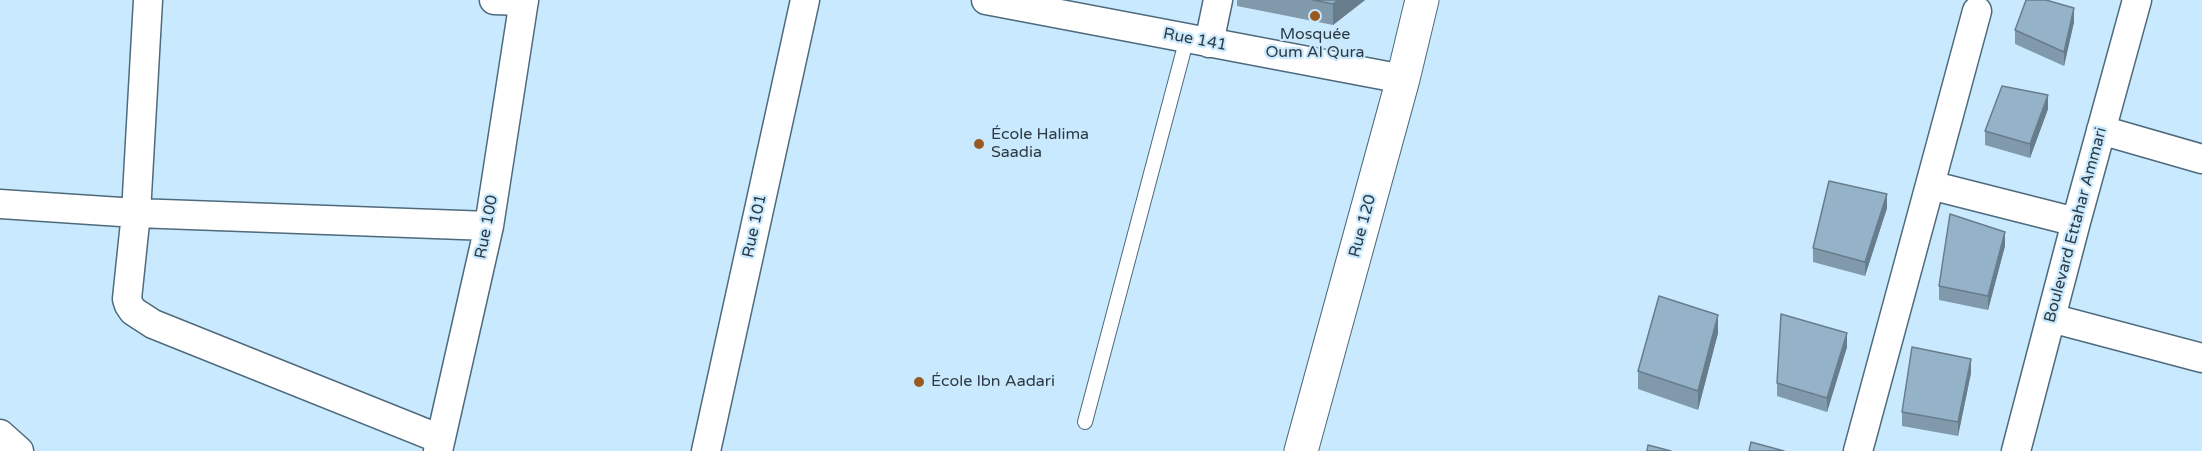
<!DOCTYPE html>
<meta charset="utf-8">
<style>
body{margin:0}
canvas{display:block;background:#c9e9fe}
</style>
<canvas width="2202" height="451"></canvas>
<script>
const c = document.querySelector('canvas').getContext('2d');
c.lineJoin = 'round';
function shape(rows) {
  const path = new Path2D();
  for (const r of rows) {
    path.moveTo(r[0], r[1]);
    for (let i = 2; i < r.length; i += 2) path.lineTo(r[i], r[i + 1]);
  }
  return path;
}
function stroke(path, color, width, dash) {
  c.strokeStyle = color;
  c.lineWidth = width;
  c.lineCap = dash ? 'butt' : 'round';
  c.setLineDash(dash || []);
  c.stroke(path);
}
function fillPath(path, color) {
  c.fillStyle = color;
  c.fill(path, 'evenodd');
}
function write(font, color, halo, rows, align = 'center') {
  c.font = font + ' "Varela Round",sans-serif';
  c.lineWidth = 4.5;
  c.setLineDash([]);
  c.textBaseline = 'middle';
  c.strokeStyle = halo;
  c.fillStyle = color;
  for (const [text, x, y, turn = 0] of rows) {
    c.save();
    c.translate(x, y);
    c.rotate((+turn || 0) * Math.PI / 180);
    c.textAlign = isNaN(turn) ? turn : align;
    if (halo) c.strokeText(text, 0, 0);
    c.fillText(text, 0, 0);
    c.restore();
  }
}
const service = shape([
 [1085,422,1187,38]
]);
const minor = shape([
 [148,0,136,213,127,299,129,305,133,311,153,324,440,439],
 [494,0,524,1],
 [986,0,1403,79],
 [1209,43,1218,0],
 [2101,130,2202,159],
 [1930,185,2076,222],
 [0,204,136,213,489,226],
 [2051,318,2202,358],
 [0,434,19,451],
 [438,451,489,226,524,0],
 [706,451,805,0],
 [1858,451,1977,11],
 [2016,451,2076,222,2137,0]
]);
const tertiary = shape([
 [1301,451,1403,79,1422,0]
]);
stroke(service, '#4e6a7c', 16);
stroke(minor, '#4e6a7c', 31);
stroke(tertiary, '#4e6a7c', 35);
stroke(service, '#fff', 14);
stroke(minor, '#fff', 28);
stroke(tertiary, '#fff', 33);
fillPath(shape([
 [1237,0,1365,0,1333,25,1237,6],
 [2074,22,2064,66,2015,44,2015,30],
 [2048,109,2030,158,1985,145,1985,131],
 [1887,208,1865,276,1813,262,1813,248],
 [2005,246,1988,310,1939,300,1939,286],
 [1718,333,1698,410,1638,389,1638,371],
 [1847,347,1827,412,1777,396,1777,383],
 [1971,373,1958,436,1902,426,1902,412]
]), '#809aac');
fillPath(shape([
 [1338,0,1365,0,1333,25,1333,4],
 [2074,8,2074,22,2064,66,2064,52],
 [2048,95,2048,109,2030,158,2030,144],
 [1887,194,1887,208,1865,276,1865,262],
 [2005,232,2005,246,1988,310,1988,296],
 [1718,315,1718,333,1698,410,1698,391],
 [1847,333,1847,347,1827,412,1827,398],
 [1971,359,1971,373,1958,436,1958,422]
]), '#687d8c');
const building = shape([
 [1313,0,1338,0,1333,4,1313,0],
 [2026,0,2046,0,2074,8,2064,52,2015,30,2026,0],
 [2002,86,2048,95,2030,144,1985,131,2002,86],
 [1829,181,1887,194,1865,262,1813,248,1829,181],
 [1950,214,2005,232,1988,296,1939,286,1950,214],
 [1659,296,1718,315,1698,391,1638,371,1659,296],
 [1781,314,1847,333,1827,398,1777,383,1781,314],
 [1912,347,1971,359,1958,422,1902,412,1912,347],
 [1751,442,1784,451,1749,451,1751,442],
 [1648,445,1671,451,1647,451,1648,445]
]);
fillPath(building, '#95b3c8');
stroke(building, '#687d8c', 1.5);
for (const [x, y, r, color] of [
 [1315,16,6,"#995a21"],
 [979,144,6,"#995a21"],
 [919,382,6,"#995a21"]
]) {
  const dot = new Path2D();
  dot.arc(x, y, r, 0, 2 * Math.PI);
  c.fillStyle = color;
  c.fill(dot);
  stroke(dot, '#c9e9fe', 2);
}
write('16px', '#2e3a43', '#c9e9fe', [
 ["Mosquée",1315,35,"center"],
 ["Oum Al Qura",1315,53,"center"],
 ["École Halima",991,135],
 ["Saadia",991,153],
 ["École Ibn Aadari",931,382]
], 'left');
write('16px', '#2e3a43', '#c9e9fe', [
 ["Rue 141",1195,40,11],
 ["Boulevard Ettahar Ammari",2076,225,-75],
 ["Rue 101",755,226,-78],
 ["Rue 120",1363,226,-75],
 ["Rue 100",487,227,-79]
]);
</script>
